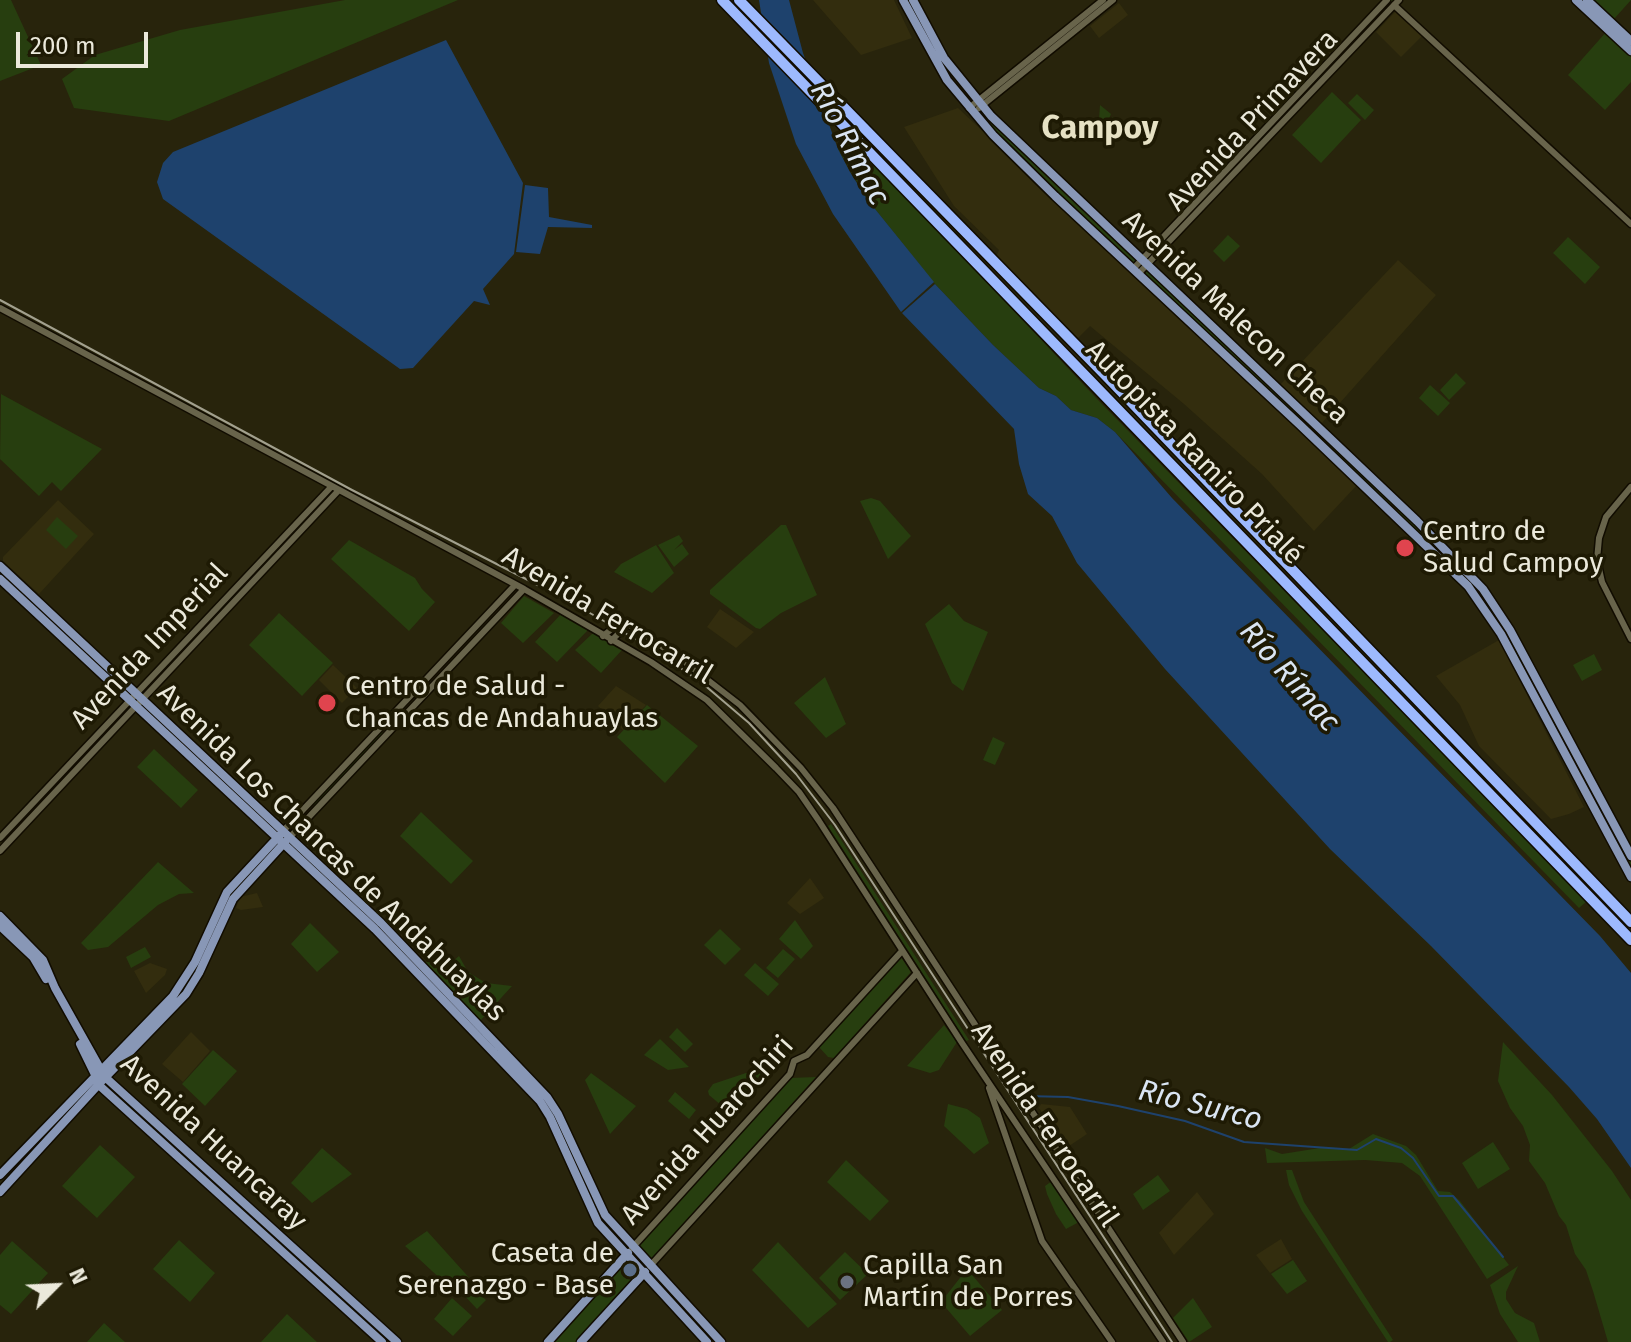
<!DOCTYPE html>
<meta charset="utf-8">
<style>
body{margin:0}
#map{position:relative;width:1631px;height:1342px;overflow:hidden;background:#28240c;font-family:"Fira Sans",sans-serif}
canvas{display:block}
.north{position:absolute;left:16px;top:1246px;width:80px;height:80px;-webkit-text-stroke:6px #1e1a04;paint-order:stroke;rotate:66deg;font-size:22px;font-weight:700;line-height:32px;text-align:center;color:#ebe9db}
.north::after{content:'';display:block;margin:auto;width:28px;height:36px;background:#ebe9db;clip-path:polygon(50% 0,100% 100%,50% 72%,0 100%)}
.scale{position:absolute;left:16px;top:32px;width:132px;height:36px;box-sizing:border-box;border:4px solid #ebe9db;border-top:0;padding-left:10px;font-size:24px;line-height:28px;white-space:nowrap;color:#ebe9db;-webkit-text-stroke:6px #1e1a04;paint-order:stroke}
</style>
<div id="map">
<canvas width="1631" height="1342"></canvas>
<div class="north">N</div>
<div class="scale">200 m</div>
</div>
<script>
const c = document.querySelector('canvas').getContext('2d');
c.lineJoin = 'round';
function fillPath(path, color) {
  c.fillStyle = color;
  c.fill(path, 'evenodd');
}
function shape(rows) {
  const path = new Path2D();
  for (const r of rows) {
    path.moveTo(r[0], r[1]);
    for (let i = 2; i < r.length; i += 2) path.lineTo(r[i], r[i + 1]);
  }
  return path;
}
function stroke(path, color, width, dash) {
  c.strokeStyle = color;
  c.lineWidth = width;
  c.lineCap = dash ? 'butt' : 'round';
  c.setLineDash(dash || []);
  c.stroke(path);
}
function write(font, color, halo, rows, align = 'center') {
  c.font = font + ' "Fira Sans",sans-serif';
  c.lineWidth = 7;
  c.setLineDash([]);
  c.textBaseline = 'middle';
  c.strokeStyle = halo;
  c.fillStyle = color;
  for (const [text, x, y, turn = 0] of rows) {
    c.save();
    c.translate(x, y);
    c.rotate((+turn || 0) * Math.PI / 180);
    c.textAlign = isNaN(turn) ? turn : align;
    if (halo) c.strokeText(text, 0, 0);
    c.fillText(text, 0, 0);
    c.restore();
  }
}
fillPath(shape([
 [813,0,894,0,912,38,861,55],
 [1119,3,1128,15,1099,38,1090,26],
 [1396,11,1423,35,1401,57,1376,32],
 [958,108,1358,484,1314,531,1262,474,1184,404,1090,326,1078,338,999,262,996,257,999,250,954,206,904,127],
 [1398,260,1436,295,1322,423,1280,385],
 [58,500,94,534,39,594,3,561,3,557],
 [720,609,754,632,736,648,707,627],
 [1499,640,1584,807,1569,814,1551,819,1479,746,1460,705,1436,676],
 [333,665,357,688,342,703,319,680],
 [616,686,646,705,623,730,598,706],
 [810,878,824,898,800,914,787,903],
 [257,893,263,907,241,910,236,908,240,897],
 [150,963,167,969,165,975,146,993,134,971],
 [191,1032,210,1051,183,1082,162,1064],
 [1041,1104,1070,1107,1087,1134,1066,1148,1039,1108],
 [1197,1192,1214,1214,1174,1255,1159,1233],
 [1281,1239,1292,1259,1270,1273,1256,1255]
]), '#332d0e');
fillPath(shape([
 [0,0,11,0,41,65,0,81],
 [345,0,458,0,169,121,74,108,62,79,95,55,180,30],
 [1390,0,1395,0,1273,130,1270,127],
 [1594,0,1631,0,1614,19],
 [1607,31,1631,54,1631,82,1605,110,1568,75],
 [1332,92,1361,120,1321,163,1292,135],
 [1357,94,1374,110,1365,120,1348,103],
 [1100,105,1111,114,1108,121,1113,117,1123,129,1109,130,1107,122,1099,120],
 [982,110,1137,258,1134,263,1131,263,994,133,977,113],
 [844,131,1098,400,1587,901,1579,908,1115,432,1097,418,1071,410,1056,396,1039,388,993,345,935,284,867,199,838,149],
 [1265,133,1268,135,1150,259,1148,257],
 [1228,235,1240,246,1224,262,1213,251],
 [1568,237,1600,267,1585,284,1553,253],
 [1147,269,1303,418,1301,420,1145,276],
 [1456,373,1466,383,1449,400,1440,390],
 [1430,385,1450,403,1438,416,1419,398],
 [1,394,102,449,61,491,52,482,39,496,0,459],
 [1308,421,1393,501,1389,505,1386,505,1305,424],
 [871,498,880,501,911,536,888,559,860,501],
 [1400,508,1461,567,1491,603,1526,666,1523,668,1491,615,1395,513],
 [57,517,78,536,66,549,46,530],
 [781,525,786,525,817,595,781,613,760,629,756,628,710,594,710,590],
 [679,535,683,541,674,550,682,544,689,554,674,567,658,545],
 [349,540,415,578,422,589,435,602,409,631,331,559],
 [656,545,674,573,652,593,614,572,621,564],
 [524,596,554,613,523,643,501,623],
 [949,604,964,621,988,632,963,691,952,683,925,624],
 [279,613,333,663,302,696,249,645],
 [562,613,588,630,557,662,535,642],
 [593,633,622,650,601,673,575,650],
 [1594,654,1602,670,1582,681,1573,665],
 [1529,674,1631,860,1631,875,1526,676],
 [825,677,846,724,826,738,794,703],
 [647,705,698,746,665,783,617,737],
 [381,731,384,734,315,805,313,803],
 [993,737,1005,743,995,765,983,760],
 [154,749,198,790,181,808,137,767],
 [421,812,473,861,451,884,400,836],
 [831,824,969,1040,966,1041,828,826],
 [158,862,194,893,179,894,158,905,108,947,88,950,81,943],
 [795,920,813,946,801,959,779,939],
 [310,923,339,952,317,972,291,944],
 [720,929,741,949,725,965,704,945],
 [145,947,151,957,131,968,126,957],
 [783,949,795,959,778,978,766,968],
 [459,956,468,972,486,983,512,986,480,1021,423,962,452,962],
 [901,957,911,972,834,1058,828,1057,819,1047],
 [755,963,779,984,768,996,744,975],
 [944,1025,957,1042,939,1070,930,1073,907,1066],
 [677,1028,693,1044,685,1052,669,1037],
 [660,1039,689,1067,668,1070,644,1055],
 [1503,1042,1552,1095,1612,1171,1631,1200,1631,1342,1608,1342,1593,1291,1586,1270,1575,1254,1566,1225,1559,1216,1545,1183,1529,1161,1530,1145,1523,1126,1510,1108,1498,1081],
 [213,1050,237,1071,205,1106,182,1084],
 [591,1073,636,1106,610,1134,585,1080],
 [746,1073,762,1073,728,1111,709,1095,708,1091,713,1084],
 [816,1077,651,1260,639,1246,683,1196,790,1078],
 [675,1092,696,1110,689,1119,668,1101],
 [948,1104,967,1109,980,1118,989,1143,974,1154,944,1126],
 [1373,1134,1406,1146,1416,1155,1438,1191,1450,1192,1460,1201,1509,1265,1487,1279,1420,1176,1402,1163,1365,1160,1267,1163,1265,1148,1282,1154,1326,1147,1349,1149],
 [1493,1142,1510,1169,1478,1189,1462,1163],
 [100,1145,135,1177,97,1218,62,1186],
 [322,1148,352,1174,312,1203,291,1183],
 [846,1160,889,1201,870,1221,827,1182],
 [1286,1170,1292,1170,1304,1202,1393,1340,1390,1342,1388,1342,1302,1211,1289,1185],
 [1158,1175,1170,1191,1143,1210,1133,1194],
 [1052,1181,1079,1222,1066,1229,1056,1214,1047,1194,1045,1186],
 [427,1231,473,1282,470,1285,486,1300,477,1309,462,1293,459,1296,405,1246],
 [179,1240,215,1273,190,1302,153,1269],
 [12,1241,48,1273,11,1314,0,1305,0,1255],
 [778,1242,837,1304,808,1328,752,1270],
 [845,1252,868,1274,840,1300,819,1278],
 [1293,1260,1307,1281,1287,1294,1271,1274],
 [625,1261,639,1276,579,1342,551,1342],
 [1518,1266,1506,1292,1506,1299,1515,1313,1534,1323,1540,1342,1518,1342,1500,1314,1490,1285],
 [967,1269,1002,1310,970,1336,941,1302],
 [452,1298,472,1316,453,1336,434,1319],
 [1193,1298,1212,1327,1189,1342,1173,1318],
 [287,1314,317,1342,261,1342],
 [104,1323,125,1342,87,1342]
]), '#273e0f');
fillPath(shape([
 [759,0,789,0,803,53,838,149,850,172,867,199,934,282,901,312,833,214,796,144,769,63],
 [446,40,523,183,514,254,483,289,490,305,474,301,413,368,400,369,163,199,157,182,163,163,173,152],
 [525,185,548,188,549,217,592,225,592,228,548,227,540,254,516,252],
 [935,284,993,345,1039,388,1056,396,1071,410,1097,418,1115,432,1172,498,1600,936,1631,973,1631,1168,1597,1119,1569,1087,1431,946,1330,849,1165,669,1077,563,1052,516,1028,494,1019,464,1014,429,902,313]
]), '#1e426d');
stroke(shape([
 [1025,1096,1068,1097,1118,1106,1185,1121,1244,1142,1357,1150,1376,1139,1401,1148,1413,1158,1439,1196,1453,1196,1503,1257]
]), '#1e426d', 2);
const minor = shape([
 [1394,5,1631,224],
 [969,108,1103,0],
 [979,108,1113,0],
 [1134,268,1387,0],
 [1139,273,1399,0],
 [0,308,524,589,651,662,707,700,776,768,799,792,819,821,962,1043,1163,1342],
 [1631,487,1606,517,1599,538,1597,560,1602,582,1631,639],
 [625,622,682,660,740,705,801,768,833,808,1183,1342],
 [603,636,619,623,625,622],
 [611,641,625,627,625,622],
 [283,831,515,585],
 [290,837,524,589],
 [0,838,332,486],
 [0,851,339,490],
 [989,1088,1042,1241,1112,1342],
 [632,1248,790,1074,794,1061,807,1055,902,951],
 [650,1266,917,973]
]);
const major = shape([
 [903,0,947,80,993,135,1055,196,1300,425,1468,586,1501,634,1631,877],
 [913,0,944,58,991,116,1417,521,1483,589,1510,630,1631,856],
 [1576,0,1631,51],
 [1587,0,1631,41],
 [0,566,381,923,547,1097,558,1114,605,1215,721,1342],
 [0,579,375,929,540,1101,550,1117,598,1223,707,1342],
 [0,916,43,960,55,988,105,1077,397,1342],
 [0,926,33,957,46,979],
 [80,1044,101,1087,382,1342],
 [0,1175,173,996,195,962,227,892,280,835],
 [0,1192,99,1084,186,994,199,973,233,899,285,842],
 [548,1342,628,1253],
 [581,1342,645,1272]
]);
const highway = shape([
 [722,0,1631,940],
 [739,0,1109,379,1631,922]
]);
stroke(minor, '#110c00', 9);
stroke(major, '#110c00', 11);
stroke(highway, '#110c00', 13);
stroke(minor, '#68644b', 6);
stroke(major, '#8897b6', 8);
stroke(highway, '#9db9fd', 10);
stroke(shape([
 [0,300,352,490,567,600,653,649,702,683,749,723,796,774,835,825,1172,1342]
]), '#a2a08e', 2);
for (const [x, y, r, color] of [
 [1405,548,10,"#e0444e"],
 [327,703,10,"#e0444e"],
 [630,1270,8,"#5c6f8a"],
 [847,1282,8,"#6b7280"]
]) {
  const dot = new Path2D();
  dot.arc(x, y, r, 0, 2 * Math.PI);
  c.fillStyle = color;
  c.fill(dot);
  stroke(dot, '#1e1a04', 3);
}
write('28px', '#ebe9db', '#1e1a04', [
 ["Avenida Primavera",1253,121,-47],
 ["Avenida Malecon Checa",1235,318,43],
 ["Autopista Ramiro Prialé",1194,453,46],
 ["Avenida Ferrocarril",607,616,31],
 ["Avenida Imperial",150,647,-47],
 ["Avenida Los Chancas de Andahuaylas",331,853,44],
 ["Avenida Ferrocarril",1044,1125,56],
 ["Avenida Huarochiri",708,1131,-48],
 ["Avenida Huancaray",213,1143,43]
]);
write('28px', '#ebe9db', '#1e1a04', [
 ["Centro de",1423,532],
 ["Salud Campoy",1423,564],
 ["Centro de Salud -",345,687],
 ["Chancas de Andahuaylas",345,719],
 ["Caseta de",614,1254,"right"],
 ["Serenazgo - Base",614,1286,"right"],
 ["Capilla San",863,1266],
 ["Martín de Porres",863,1298]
], 'left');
write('italic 30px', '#dae5f3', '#1e1a04', [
 ["Río Rímac",849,144,62],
 ["Río Rímac",1289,677,49],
 ["Río Surco",1200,1106,14]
]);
write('bold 32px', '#e6e1c4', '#1e1a04', [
 ["Campoy",1100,129]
]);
</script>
